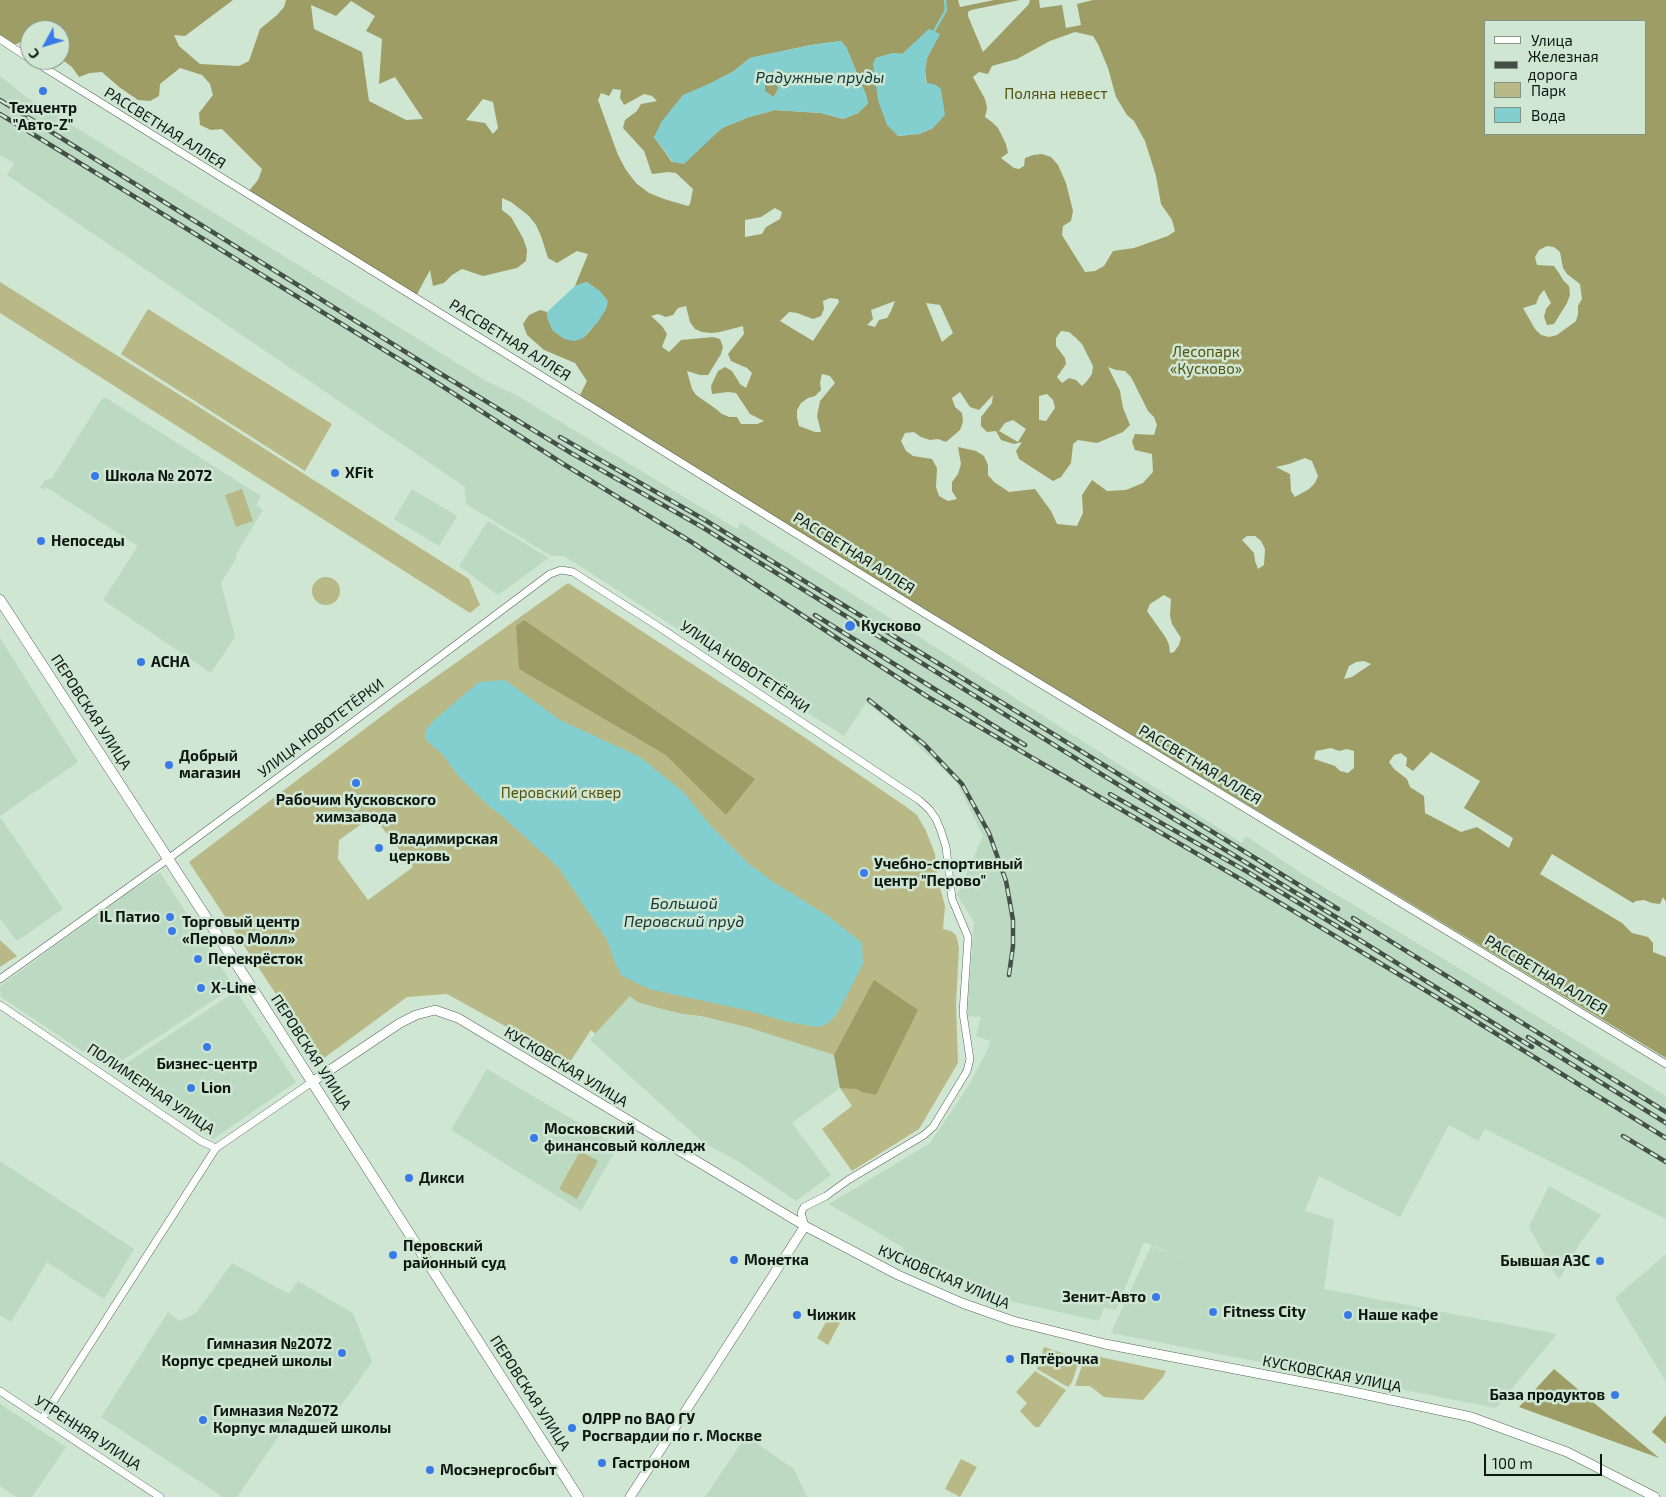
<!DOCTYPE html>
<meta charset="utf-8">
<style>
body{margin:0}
#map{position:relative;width:1666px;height:1497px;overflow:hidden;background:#cfe6d3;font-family:"Exo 2",sans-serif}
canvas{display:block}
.legend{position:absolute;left:1484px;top:20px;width:162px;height:115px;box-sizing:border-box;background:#cfe6d3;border:1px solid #829385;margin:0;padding:6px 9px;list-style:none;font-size:15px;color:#0f1711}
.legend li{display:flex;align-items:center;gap:10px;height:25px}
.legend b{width:25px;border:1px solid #829385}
.north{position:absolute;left:20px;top:20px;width:50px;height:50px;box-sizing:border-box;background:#cfe6d3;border:1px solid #829385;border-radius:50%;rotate:231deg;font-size:14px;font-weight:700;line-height:20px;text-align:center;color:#0f1711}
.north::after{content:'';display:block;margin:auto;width:18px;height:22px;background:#387ae8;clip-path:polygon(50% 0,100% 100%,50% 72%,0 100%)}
.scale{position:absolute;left:1484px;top:1454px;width:118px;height:22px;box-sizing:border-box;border:2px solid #0f1711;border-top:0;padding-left:6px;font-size:15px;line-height:18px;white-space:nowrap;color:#0f1711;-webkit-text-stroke:4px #cfe6d3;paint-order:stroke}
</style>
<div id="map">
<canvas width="1666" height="1497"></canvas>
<ul class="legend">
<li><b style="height:6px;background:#fff"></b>Улица</li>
<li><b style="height:6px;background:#445047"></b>Железная дорога</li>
<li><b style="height:14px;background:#b9b987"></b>Парк</li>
<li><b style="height:14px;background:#83cfcf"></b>Вода</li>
</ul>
<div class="north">С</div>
<div class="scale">100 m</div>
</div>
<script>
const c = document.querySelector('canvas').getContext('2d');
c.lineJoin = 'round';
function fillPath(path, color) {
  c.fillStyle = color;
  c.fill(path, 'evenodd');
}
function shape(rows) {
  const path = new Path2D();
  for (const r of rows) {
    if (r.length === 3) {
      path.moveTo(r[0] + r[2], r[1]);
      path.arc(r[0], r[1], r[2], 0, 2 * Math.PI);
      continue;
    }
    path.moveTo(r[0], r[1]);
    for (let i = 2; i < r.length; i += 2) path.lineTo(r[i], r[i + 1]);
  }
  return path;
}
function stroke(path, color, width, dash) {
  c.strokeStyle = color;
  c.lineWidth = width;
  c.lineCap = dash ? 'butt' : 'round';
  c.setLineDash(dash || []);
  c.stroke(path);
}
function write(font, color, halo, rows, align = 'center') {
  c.font = font + ' "Exo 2",sans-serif';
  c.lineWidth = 5;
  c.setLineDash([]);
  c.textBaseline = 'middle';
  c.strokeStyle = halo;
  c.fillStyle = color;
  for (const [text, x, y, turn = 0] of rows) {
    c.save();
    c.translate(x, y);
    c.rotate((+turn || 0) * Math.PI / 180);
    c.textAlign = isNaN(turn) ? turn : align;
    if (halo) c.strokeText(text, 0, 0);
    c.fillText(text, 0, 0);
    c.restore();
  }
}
fillPath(shape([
 [0,76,25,96,486,381,518,396,737,529,741,523,1242,843,1246,836,1304,875,1480,981,1666,1096,1666,1219,1485,1129,1478,1141,1449,1125,1400,1217,1319,1176,1305,1211,1334,1220,1324,1289,1557,1334,1496,1408,1111,1333,1151,1246,1195,1263,1144,1242,1116,1310,1104,1308,1099,1321,1010,1301,959,1280,903,1252,904,1248,829,1204,930,1143,969,1085,987,1051,990,1041,976,1036,981,1017,967,1016,974,922,957,895,983,836,957,783,902,730,866,703,844,736,564,556,551,556,466,504,465,487,7,175,14,163,0,155],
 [106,398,261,496,256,505,263,510,235,556,237,557,221,583,235,637,211,673,103,600,138,546,46,487,44,490,40,487,45,480,52,478,102,399],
 [412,489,457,516,439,546,394,519],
 [488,521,549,558,498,595,459,566],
 [0,638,78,762,0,816],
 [0,817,63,909,17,941,0,919],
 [160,872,234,987,109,1069,1,997,0,986,127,893],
 [236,991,296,1082,213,1139,113,1072],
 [630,996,637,1002,647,1005,750,1028,834,1055,840,1088,792,1123,831,1175,796,1201,736,1160,705,1144,590,1040],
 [487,1069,618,1146,581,1211,451,1130],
 [0,1161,134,1249,104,1299,47,1262,11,1322,0,1315],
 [1549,1186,1601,1215,1580,1243,1560,1278,1558,1279,1529,1227],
 [1666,1254,1666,1382,1615,1298],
 [232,1263,289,1294,298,1281,353,1313,372,1362,323,1431,301,1416,292,1417,237,1497,223,1497,101,1417,168,1312,180,1321,197,1312],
 [0,1404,66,1447,32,1497,16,1497,0,1486],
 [746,1436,794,1469,807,1497,705,1497]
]), '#bcd9c2');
fillPath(shape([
 [0,282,199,407,469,579,480,605,470,613,0,313],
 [148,309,332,424,305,471,121,354],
 [242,489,253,521,236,527,225,495],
 [326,591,14],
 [568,583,801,735,905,806,917,815,926,831,935,854,938,880,945,906,943,929,951,931,956,935,959,947,956,1004,958,1063,919,1129,852,1171,822,1129,852,1106,840,1088,834,1055,750,1028,700,1016,683,1014,647,1005,637,1002,630,996,595,1034,591,1030,570,1062,447,994,407,997,320,1061,189,862,395,706],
 [373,816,413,867,368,900,338,859,339,840],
 [0,940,17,956,0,967],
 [580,1151,598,1161,577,1199,559,1189],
 [831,1313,842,1319,828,1345,817,1338],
 [1044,1347,1080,1359,1072,1382,1068,1387,1037,1369],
 [1086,1354,1166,1371,1163,1377,1143,1400,1104,1397,1090,1386,1075,1386],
 [1035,1371,1066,1390,1039,1427,1035,1427,1020,1411,1027,1403,1016,1392],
 [961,1459,977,1467,960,1497,945,1489]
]), '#b9b987');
fillPath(shape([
 [0,0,233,0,185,36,174,35,179,46,200,64,239,66,249,61,260,29,277,15,284,7,286,0,958,0,960,7,994,0,1020,0,971,10,968,12,968,16,983,52,1029,4,1030,0,1039,0,1040,8,1062,5,1066,28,1081,25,1077,4,1093,0,1666,0,1666,902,1663,897,1660,904,1652,903,1644,900,1636,901,1633,903,1552,854,1540,874,1622,923,1632,933,1648,937,1653,943,1653,952,1666,957,1666,1058,967,635,579,397,587,381,575,363,544,350,527,335,523,324,529,315,540,310,547,312,548,320,583,338,590,331,606,309,587,282,575,286,588,254,577,251,557,263,548,258,541,236,536,225,529,216,511,202,502,198,502,210,511,217,523,238,527,250,526,261,517,268,483,276,462,269,452,275,444,283,433,286,430,270,416,296,248,192,258,180,262,169,222,129,211,130,200,125,199,113,213,95,210,84,202,75,180,68,160,84,159,96,150,101,138,100,119,87,102,72,90,73,79,77,72,67,60,58,60,30,30,30,30,38,14,45,0,35],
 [351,1,375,16,366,31,382,39,379,84,395,77,423,119,406,120,369,101,362,52,314,29,311,5,336,16],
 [1485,21,1645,21,1645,134,1485,134],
 [1075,32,1093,36,1098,44,1108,68,1116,97,1127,115,1134,121,1145,141,1156,176,1161,204,1172,220,1175,231,1168,236,1134,248,1113,251,1104,266,1095,271,1085,272,1062,235,1063,226,1071,221,1073,211,1066,183,1058,165,1051,157,1042,154,1033,155,1025,158,1024,166,1019,169,1014,168,1001,158,1008,153,1006,144,998,128,992,122,985,117,987,108,985,99,973,77,979,72,988,74,992,66,1017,59,1050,41],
 [940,33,927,58,925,71,933,128,919,134,898,136,873,64,876,58,893,53,902,54],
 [841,41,846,47,866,95,868,103,858,113,843,119,821,113,775,110,749,117,722,128,703,144,672,162,654,137,713,82,734,71,750,58,811,45],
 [613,89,621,90,620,98,624,105,644,94,652,96,657,101,641,104,637,111,625,120,623,128,644,151,652,174,668,172,676,173,693,189,690,204,688,206,664,199,649,193,636,183,626,170,618,155,598,100,601,93,609,96],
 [483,99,493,102,498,128,493,134,485,123,466,120],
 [775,208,782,212,780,219,766,227,762,234,745,237,745,220,761,217],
 [1547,246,1554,247,1560,252,1563,268,1567,274,1580,284,1582,299,1578,306,1578,314,1576,321,1557,335,1549,337,1541,335,1535,329,1523,308,1536,304,1539,296,1544,290,1551,303,1546,309,1544,317,1547,325,1554,324,1567,303,1570,295,1569,286,1563,280,1559,273,1554,266,1537,265,1535,257,1539,250],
 [830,298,838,299,839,302,813,341,780,321,789,312,797,313,813,319,821,316,824,309,823,301],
 [895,301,891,311,887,318,879,320,875,327,867,325,873,319,871,310],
 [926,303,940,305,953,333,942,342],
 [686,306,690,322,695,329,702,332,712,333,720,332,743,326,744,334,728,354,731,361,747,368,752,373,746,388,740,384,732,371,725,367,718,371,711,386,712,394,728,392,736,393,750,414,764,421,757,424,741,424,737,417,729,417,722,414,716,409,696,395,692,389,687,371,700,375,708,375,721,354,723,347,720,339,713,337,681,340,669,352,662,347,667,334,662,326,651,316,658,314,666,317,673,315,678,308],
 [1061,331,1069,332,1076,338,1082,344,1093,366,1092,374,1087,381,1082,386,1076,380,1069,378,1062,383,1057,377,1066,364,1065,358,1056,346,1056,338],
 [1108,367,1116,370,1125,371,1131,377,1148,411,1154,417,1157,425,1154,435,1135,434,1132,442,1135,450,1152,454,1153,472,1143,483,1126,490,1107,491,1092,480,1082,495,1083,513,1077,526,1057,524,1051,511,1035,489,1009,492,994,482,988,475,988,465,984,456,976,451,958,447,961,464,958,474,952,482,952,491,957,499,948,501,939,496,936,487,937,468,932,459,913,456,906,451,901,441,905,433,914,432,921,437,930,440,938,439,946,442,960,430,963,422,962,413,955,407,952,398,960,392,970,407,979,410,993,395,992,403,981,417,981,426,987,432,996,431,1001,440,1014,444,1022,442,1016,451,1019,459,1053,481,1061,477,1071,463,1073,444,1078,440,1097,443,1123,432,1130,425,1123,408,1120,391],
 [822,374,830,376,835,383,820,401,817,416,821,432,815,432,799,426,797,418,797,410,801,403,808,398,815,396,821,390,820,382],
 [1047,394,1053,400,1055,408,1046,421,1039,420,1039,396],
 [1013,420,1026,429,1018,442,999,431,1005,423],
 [1305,458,1312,461,1318,476,1315,483,1309,489,1295,497,1291,491,1290,474,1276,467,1289,464],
 [1247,536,1255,536,1261,541,1265,549,1264,565,1258,569,1255,561,1254,553,1242,540],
 [1164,595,1171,599,1170,616,1172,624,1181,638,1179,645,1174,652,1170,653,1169,645,1166,638,1147,611,1150,604],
 [1364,661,1371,664,1352,677,1344,679,1349,666,1356,662],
 [1331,748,1339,751,1347,749,1354,751,1354,768,1348,773,1340,771,1335,766,1314,759,1316,751],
 [1431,752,1480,781,1464,808,1513,838,1509,848,1477,827,1461,832,1425,813,1424,796,1410,787,1407,779,1394,769,1389,762,1394,755,1401,753,1407,758,1406,766,1413,771],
 [773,72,777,80,778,89,774,97,765,92,765,74],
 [524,620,755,779,726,815,666,755,519,669,516,626],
 [874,980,918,1010,876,1095,862,1092,857,1089,840,1088,834,1055],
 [1554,1369,1659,1458,1519,1407],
 [1666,1415,1666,1444,1652,1432]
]), '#9d9d65');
fillPath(shape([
 [929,29,940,34,927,58,925,71,926,83,934,84,941,89,945,115,933,128,919,134,898,136,887,125,878,100,873,64,876,58,893,53,902,54],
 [841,41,846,47,866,95,868,103,858,113,843,119,821,113,775,110,749,117,722,128,684,164,673,162,654,137,662,121,683,95,713,82,734,71,750,58,811,45],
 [773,72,777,80,778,89,774,97,765,91,765,74],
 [587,282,600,291,608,301,606,309,598,322,583,338,575,341,564,339,552,330,548,320,547,312,575,286],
 [505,680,560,720,640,757,683,792,712,827,748,863,772,881,828,916,862,943,863,964,837,1014,827,1024,817,1027,788,1022,750,1011,649,989,622,976,616,965,607,940,558,867,502,816,490,807,458,776,443,755,425,739,425,731,434,720,479,682]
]), '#83cfcf');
stroke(shape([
 [933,33,946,10,945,0],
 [859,84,879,81]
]), '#83cfcf', 2.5);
const minor = shape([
 [0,39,30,59],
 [32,60,924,613,1666,1064],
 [0,979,168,859,357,719,550,574,561,570,573,572,656,625,919,800,929,809,936,819,941,831,946,847,952,899,968,937,963,1013,970,1059,967,1071,933,1127,924,1135,848,1180,826,1196,804,1207,801,1213,805,1226],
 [0,1005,201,1141,216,1148],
 [0,1391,160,1497],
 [42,1419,216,1148,312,1082]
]);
const tertiary = shape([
 [312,1082,400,1023,416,1015,435,1010,458,1018,805,1226,898,1275,962,1303,1013,1321,1105,1344,1339,1389,1471,1417,1567,1452,1655,1497],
 [630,1497,805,1226]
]);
const secondary = shape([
 [0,600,250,985,578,1497]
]);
stroke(minor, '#536757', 8);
stroke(tertiary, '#536757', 10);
stroke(secondary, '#536757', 11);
stroke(minor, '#fff', 7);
stroke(tertiary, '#fff', 9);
stroke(secondary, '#fff', 10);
const rail = shape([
 [0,100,433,369,571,453,702,527,1156,808,1359,931],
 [0,114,428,377,565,465,690,541,843,642,928,697,1242,880,1438,998,1666,1138],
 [560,437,705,520,1338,909],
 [815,615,1025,745],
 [869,700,924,744,962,784,989,833,1006,881,1013,920,1013,946,1009,975],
 [1110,794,1246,871,1363,942,1532,1047],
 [1353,918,1666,1112],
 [1528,1037,1666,1123],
 [1623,1136,1666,1162]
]);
stroke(rail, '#445047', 4.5);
stroke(rail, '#cfe6d3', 2.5, [8]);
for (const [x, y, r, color] of [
 [43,91,5,"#387ae8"],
 [335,473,5,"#387ae8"],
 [95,476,5,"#387ae8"],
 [41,541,5,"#387ae8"],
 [850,626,6,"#387ae8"],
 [141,662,5,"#387ae8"],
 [169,765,5,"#387ae8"],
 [356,783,5,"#387ae8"],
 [379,848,5,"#387ae8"],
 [864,873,5,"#387ae8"],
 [170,917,5,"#387ae8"],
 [172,931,5,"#387ae8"],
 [198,959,5,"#387ae8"],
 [201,988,5,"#387ae8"],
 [207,1047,5,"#387ae8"],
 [191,1088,5,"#387ae8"],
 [534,1138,5,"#387ae8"],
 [409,1178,5,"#387ae8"],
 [393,1255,5,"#387ae8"],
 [734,1260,5,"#387ae8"],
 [1600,1261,5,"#387ae8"],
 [1156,1297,5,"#387ae8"],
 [1213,1312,5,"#387ae8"],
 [797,1315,5,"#387ae8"],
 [1348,1315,5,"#387ae8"],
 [342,1353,5,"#387ae8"],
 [1010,1359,5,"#387ae8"],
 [1615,1395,5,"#387ae8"],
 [203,1420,5,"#387ae8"],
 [572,1428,5,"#387ae8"],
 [602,1463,5,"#387ae8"],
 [430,1470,5,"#387ae8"]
]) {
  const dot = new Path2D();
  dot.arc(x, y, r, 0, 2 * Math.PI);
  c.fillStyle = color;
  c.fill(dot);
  stroke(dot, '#cfe6d3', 2);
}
write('15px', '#555310', '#cfe6d3', [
 ["Поляна невест",1056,94],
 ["Лесопарк",1206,352],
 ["«Кусково»",1206,369],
 ["Перовский сквер",561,793]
]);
write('bold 15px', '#0f1711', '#cfe6d3', [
 ["Техцентр",43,108,"center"],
 ["\"Авто-Z\"",43,125,"center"],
 ["XFit",345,473],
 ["Школа № 2072",105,476],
 ["Непоседы",51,541],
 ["Кусково",861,626],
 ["АСНА",151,662],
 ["Добрый",179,756],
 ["магазин",179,773],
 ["Рабочим Кусковского",356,800,"center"],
 ["химзавода",356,817,"center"],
 ["Владимирская",389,839],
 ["церковь",389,856],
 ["Учебно-спортивный",874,864],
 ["центр \"Перово\"",874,881],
 ["IL Патио",160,917,"right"],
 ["Торговый центр",182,922],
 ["«Перово Молл»",182,939],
 ["Перекрёсток",208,959],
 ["X-Line",211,988],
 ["Бизнес-центр",207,1064,"center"],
 ["Lion",201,1088],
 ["Московский",544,1129],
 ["финансовый колледж",544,1146],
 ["Дикси",419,1178],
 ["Перовский",403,1246],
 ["районный суд",403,1263],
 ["Монетка",744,1260],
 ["Бывшая АЗС",1590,1261,"right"],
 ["Зенит-Авто",1146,1297,"right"],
 ["Fitness City",1223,1312],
 ["Чижик",807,1315],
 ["Наше кафе",1358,1315],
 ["Гимназия №2072",332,1344,"right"],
 ["Корпус средней школы",332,1361,"right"],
 ["Пятёрочка",1020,1359],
 ["База продуктов",1605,1395,"right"],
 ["Гимназия №2072",213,1411],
 ["Корпус младшей школы",213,1428],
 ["ОЛРР по ВАО ГУ",582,1419],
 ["Росгвардии по г. Москве",582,1436],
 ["Гастроном",612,1463],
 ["Мосэнергосбыт",440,1470]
], 'left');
write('15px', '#0f1711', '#cfe6d3', [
 ["РАССВЕТНАЯ АЛЛЕЯ",165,128,32],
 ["РАССВЕТНАЯ АЛЛЕЯ",510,340,32],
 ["РАССВЕТНАЯ АЛЛЕЯ",854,553,32],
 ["УЛИЦА НОВОТЕТЁРКИ",745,667,34],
 ["ПЕРОВСКАЯ УЛИЦА",91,712,57],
 ["УЛИЦА НОВОТЕТЁРКИ",321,728,-37],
 ["РАССВЕТНАЯ АЛЛЕЯ",1200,765,31],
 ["РАССВЕТНАЯ АЛЛЕЯ",1546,975,31],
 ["ПЕРОВСКАЯ УЛИЦА",311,1052,57],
 ["КУСКОВСКАЯ УЛИЦА",566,1067,31],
 ["ПОЛИМЕРНАЯ УЛИЦА",151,1089,34],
 ["КУСКОВСКАЯ УЛИЦА",944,1277,23],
 ["КУСКОВСКАЯ УЛИЦА",1332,1374,11],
 ["ПЕРОВСКАЯ УЛИЦА",530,1393,57],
 ["УТРЕННЯЯ УЛИЦА",88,1433,33]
]);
write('italic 16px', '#133838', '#cfe6d3', [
 ["Радужные пруды",820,78],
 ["Большой",684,904],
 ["Перовский пруд",684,922]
]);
</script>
